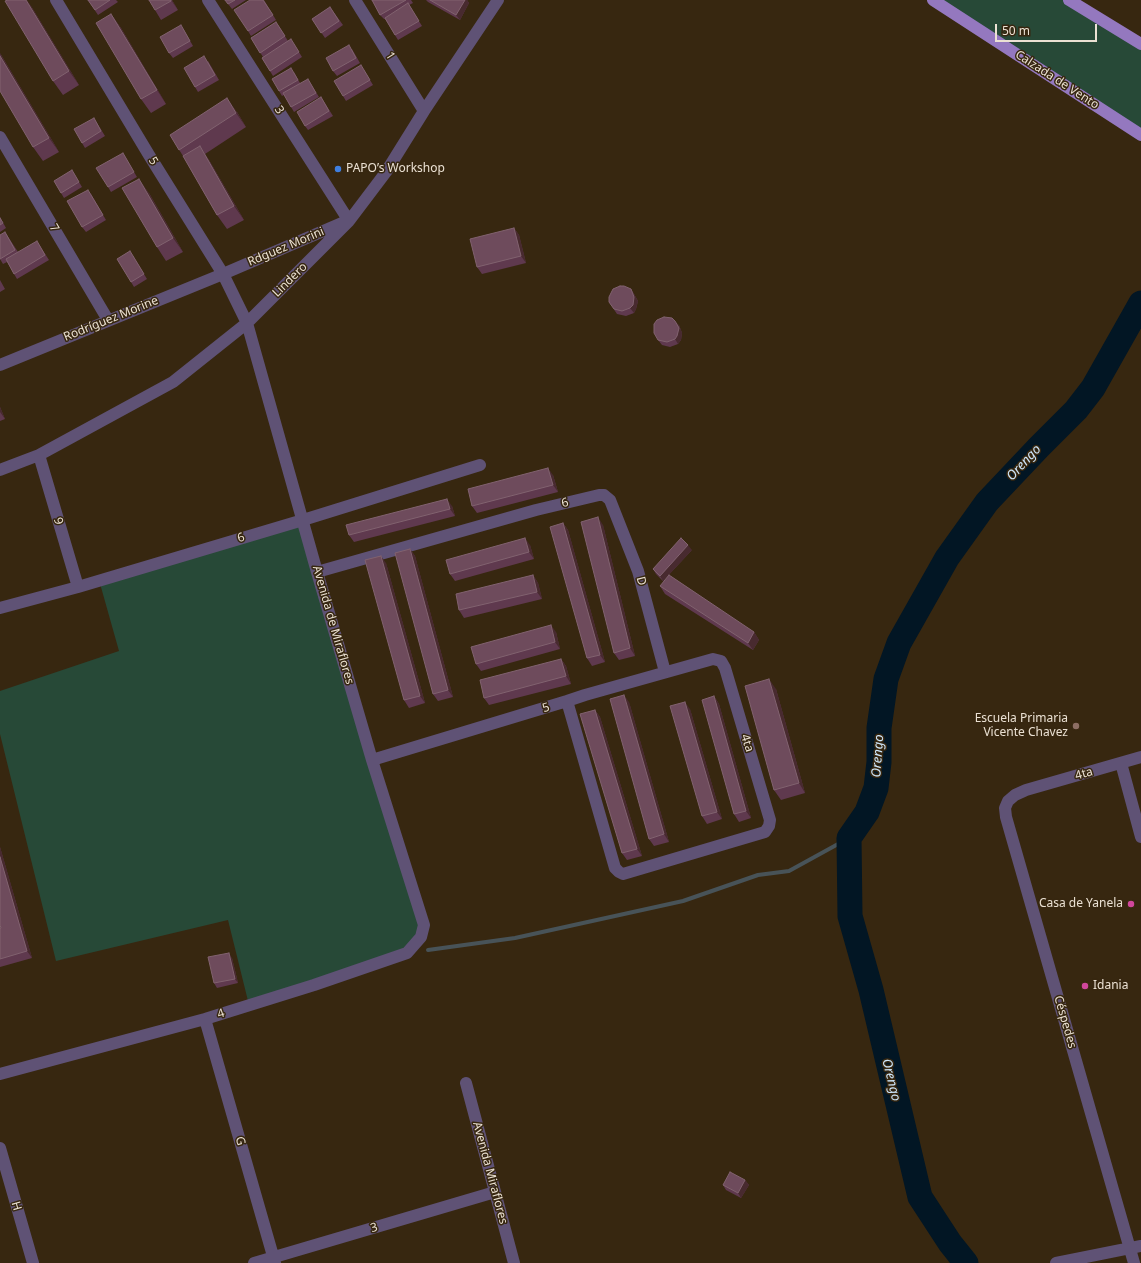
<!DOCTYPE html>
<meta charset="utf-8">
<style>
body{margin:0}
#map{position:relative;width:1141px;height:1263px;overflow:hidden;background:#372710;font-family:"Noto Sans",sans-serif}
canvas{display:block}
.scale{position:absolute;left:995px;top:24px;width:102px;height:18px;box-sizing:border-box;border:2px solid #ebe1d3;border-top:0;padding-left:5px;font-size:12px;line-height:14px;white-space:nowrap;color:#ebe1d3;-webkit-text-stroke:3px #372710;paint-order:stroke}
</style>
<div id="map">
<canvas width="1141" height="1263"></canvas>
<div class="scale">50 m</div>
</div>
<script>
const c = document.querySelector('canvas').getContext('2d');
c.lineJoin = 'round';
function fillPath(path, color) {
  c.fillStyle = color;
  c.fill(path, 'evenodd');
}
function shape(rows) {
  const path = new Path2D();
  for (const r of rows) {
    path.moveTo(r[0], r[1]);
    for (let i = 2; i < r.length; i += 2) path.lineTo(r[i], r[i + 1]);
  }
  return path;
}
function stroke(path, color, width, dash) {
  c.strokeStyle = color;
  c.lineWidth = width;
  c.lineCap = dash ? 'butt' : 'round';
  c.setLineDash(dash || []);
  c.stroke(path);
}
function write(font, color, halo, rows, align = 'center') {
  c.font = font + ' "Noto Sans",sans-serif';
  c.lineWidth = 3;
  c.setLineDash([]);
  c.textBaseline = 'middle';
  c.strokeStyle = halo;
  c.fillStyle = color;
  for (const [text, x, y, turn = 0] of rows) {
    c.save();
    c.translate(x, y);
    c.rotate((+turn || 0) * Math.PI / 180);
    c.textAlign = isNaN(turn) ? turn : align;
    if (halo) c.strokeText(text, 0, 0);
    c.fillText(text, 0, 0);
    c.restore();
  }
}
fillPath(shape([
 [933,0,1069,0,1141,44,1141,135],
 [303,520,424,925,407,953,249,1005,228,920,56,961,0,734,0,691,119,651,99,580]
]), '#274937');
stroke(shape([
 [428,950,515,938,683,901,758,875,789,871,849,838]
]), '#485358', 4);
stroke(shape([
 [966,1263,950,1243,920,1197,871,990,850,916,849,838,867,812,876,788,879,762,879,728,886,679,899,643,947,558,987,502,1039,447,1076,410,1093,388,1141,303]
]), '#021624', 25);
stroke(shape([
 [208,0,349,221],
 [355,0,424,111],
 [0,137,108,320],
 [0,365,223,274,342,223],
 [39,455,78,587],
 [0,470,39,455,173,382,247,323,349,221,386,172,424,111,498,0],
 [317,572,536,510,599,495,604,495,610,500,638,571,665,672],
 [0,608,78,587,303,520,480,465],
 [372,760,567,701,585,695,713,659,721,661,725,668,770,820,769,826,765,832,623,874,619,872,615,868,567,701],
 [1121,763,1141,837],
 [205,1019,275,1263],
 [0,1074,205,1019,314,985,407,953,421,937,424,925,372,760,317,572,247,323,223,274,149,155,56,0],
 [466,1083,514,1263],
 [0,1148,33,1263],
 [254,1263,495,1192],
 [1056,1263,1141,1246],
 [1134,1263,1006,817,1005,808,1008,801,1015,795,1026,790,1141,757]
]), '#5f5275', 12);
stroke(shape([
 [933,0,1141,135],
 [1069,0,1141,44]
]), '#9478bf', 12);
fillPath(shape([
 [88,0,116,0,118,2,98,15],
 [172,0,178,10,161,20,155,10],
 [225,0,246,0,232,9],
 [264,0,276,20,251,36,248,31],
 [372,0,411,0,413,3,409,5,422,26,398,40,385,19,384,19,380,15],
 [426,0,467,0,469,3,460,20,428,2],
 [31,6,79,85,63,95,53,81],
 [330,7,343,25,325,38,312,19],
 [111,14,121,28,166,104,151,113,141,99],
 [276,22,288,41,294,44,302,57,273,76,262,58,263,57,251,38],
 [184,30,193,46,173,58,169,53],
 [352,49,360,63,337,76,333,71],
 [0,53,59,152,43,161,33,147],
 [208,61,219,80,198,92,195,87],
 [364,70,373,85,346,101,343,96],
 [294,72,300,83,311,84,319,97,294,112,284,95,282,96,279,91],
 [321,97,333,116,308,130,305,126],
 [237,112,246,127,205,154,209,160,244,220,227,229,217,215,183,156,170,135],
 [94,118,105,136,85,148,82,143],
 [123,153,137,177,111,192,108,187],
 [72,170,82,187,64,198,61,193],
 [149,193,183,252,166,261,157,247],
 [91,194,106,220,86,232,82,227],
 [0,217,6,228,0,232],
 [514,228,519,235,526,263,482,274,477,267],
 [5,232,18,252,40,246,49,260,17,279,7,262,3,264,0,259],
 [133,256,147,279,134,287,131,282],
 [0,280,5,289,0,292],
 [631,289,634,294,638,301,636,309,634,313,626,316,617,314,609,302],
 [679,325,682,333,681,340,678,344,670,347,662,345,658,340],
 [0,407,5,419,0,421],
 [553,475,558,492,477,513,472,506],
 [452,506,455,516,354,542,349,535],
 [563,523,568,530,605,662,592,666,587,658],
 [603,525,635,656,619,660,614,653],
 [530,545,534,559,455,581,450,574],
 [410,549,415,556,453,697,438,701,433,694],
 [692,550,663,581,656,574,653,569],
 [386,563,425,703,409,708,404,700],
 [533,575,538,583,542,599,464,618,459,610],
 [660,586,754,632,759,640,753,650,665,594],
 [556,632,560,649,481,671,476,664],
 [561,659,566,666,571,684,489,705,484,698],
 [776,689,805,793,781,800,774,790],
 [714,696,719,704,751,818,739,822,734,814],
 [629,702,669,842,654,846,649,839],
 [690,709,722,819,707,824,702,816],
 [595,710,600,717,642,856,627,860,622,853],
 [0,847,32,958,0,967,0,928,1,928],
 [232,958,238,983,217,988,214,983],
 [745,1180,749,1185,741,1198,726,1190,723,1185]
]), '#5f394e');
fillPath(shape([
 [26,0,27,0,31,6,79,85,69,71],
 [171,0,172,0,178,10],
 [465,0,467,0,469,3,460,20,456,15],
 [111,14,121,28,166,104,157,90],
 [0,53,59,152,49,138,0,56],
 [227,98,237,112,246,127,236,113],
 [200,146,209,160,244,220,234,206],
 [139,179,149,193,183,252,173,238],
 [88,190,91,194,106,220],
 [514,228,519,235,526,263,521,256],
 [631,289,634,294,638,301,636,309,634,313,630,308],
 [675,321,679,325,682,333,681,340,678,344,675,339],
 [0,407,5,419,0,412],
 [548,468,553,475,558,492,553,485],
 [447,499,452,506,455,516,450,509],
 [598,517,603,525,635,656,630,648],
 [563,523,568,530,605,662,600,655],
 [525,538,530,545,534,559,529,552],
 [688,545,692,550,663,581,660,576],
 [410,549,415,556,453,697,448,690],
 [381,556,386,563,425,703,420,696],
 [533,575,538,583,542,599,537,592],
 [551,625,556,632,560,649,555,642],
 [754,632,759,640,753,650,748,643],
 [561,659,566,666,571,684,566,676],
 [769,679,776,689,805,793,799,783],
 [624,695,629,702,669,842,664,834],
 [714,696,719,704,751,818,746,811],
 [685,702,690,709,722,819,717,812],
 [595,710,600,717,642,856,637,849],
 [0,847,32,958,27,951,0,857],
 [229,953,232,958,238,983,235,979],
 [745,1180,749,1185,741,1198,738,1193]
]), '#482a2f');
const building = shape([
 [8,0,26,0,69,71,53,81,5,1,8,0],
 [88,0,110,0,95,10,88,0],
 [149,0,171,0,171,1,155,10,149,0],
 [225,0,235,0,228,4,225,0],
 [250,0,263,0,273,15,248,31,234,10,250,0],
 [372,0,406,0,380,15,372,0],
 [430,0,465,0,456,15,430,0],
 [408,3,419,21,395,35,385,18,408,3],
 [330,7,339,21,321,33,312,19,330,7],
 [111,14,157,90,141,99,96,23,111,14],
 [276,22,285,36,260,53,251,38,276,22],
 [181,25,190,41,169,53,160,37,181,25],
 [291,39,299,52,270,71,262,58,291,39],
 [349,45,356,58,333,71,326,58,349,45],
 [0,56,49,138,33,147,0,91,0,56],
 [204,56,215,75,195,87,184,68,204,56],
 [361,65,370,80,343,96,334,81,361,65],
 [291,68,298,80,279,91,272,79,291,68],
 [308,79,316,93,291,107,283,93,308,79],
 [321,97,329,111,305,126,297,112,321,97],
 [227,98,236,113,179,150,170,135,227,98],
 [94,118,101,131,82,143,74,129,94,118],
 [200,146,234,206,217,215,183,156,200,146],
 [123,153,134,172,108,187,96,168,123,153],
 [72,170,79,182,61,193,54,181,72,170],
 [139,179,173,238,157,247,122,188,139,179],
 [88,190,103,215,82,227,67,201,88,190],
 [0,218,3,223,0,225,0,218],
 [514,228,521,256,477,267,470,239,514,228],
 [5,232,15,250,0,259,0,235,5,232],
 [37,241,45,255,14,274,6,259,37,241],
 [130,251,144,274,131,282,117,259,130,251],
 [620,286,624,286,631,289,634,297,633,305,630,308,622,311,614,309,609,302,609,297,613,289,620,286],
 [664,317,672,318,675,321,679,328,677,336,675,339,667,342,658,340,654,333,654,324,657,320,664,317],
 [548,468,553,485,472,506,468,489,548,468],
 [447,499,450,509,349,535,346,525,447,499],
 [598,517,630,648,614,653,581,522,598,517],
 [563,523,600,655,587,658,550,527,563,523],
 [525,538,529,552,450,574,446,560,525,538],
 [681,538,688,545,660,576,653,569,681,538],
 [410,549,448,690,433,694,395,553,410,549],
 [381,556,420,696,404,700,365,560,381,556],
 [533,575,537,592,459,610,456,594,533,575],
 [669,575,754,632,748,643,660,586,669,575],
 [551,625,555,642,476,664,471,647,551,625],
 [561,659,566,676,484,698,480,680,561,659],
 [769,679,799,783,774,790,745,686,769,679],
 [624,695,664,834,649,839,610,699,624,695],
 [714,696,746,811,734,814,702,700,714,696],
 [685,702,717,812,702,816,670,706,685,702],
 [595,710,637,849,622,853,580,714,595,710],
 [0,857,27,951,0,959,0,928,1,928,0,925,0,857],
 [229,953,235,979,214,983,208,957,229,953],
 [730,1172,745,1180,738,1193,723,1185,730,1172]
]);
fillPath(building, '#6e4b5c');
stroke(building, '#81626f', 1);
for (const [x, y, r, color] of [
 [338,169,4,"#3f7fe0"],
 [1076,726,4,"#8d6e63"],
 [1131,904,4,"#d1479c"],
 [1085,986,4,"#d1479c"]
]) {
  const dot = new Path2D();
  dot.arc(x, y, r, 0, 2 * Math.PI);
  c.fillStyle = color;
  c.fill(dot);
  stroke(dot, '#372710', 1.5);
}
write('12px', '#ebe1d3', '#372710', [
 ["1",390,56,58],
 ["Calzada de Vento",1057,80,33],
 ["3",279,110,58],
 ["5",153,161,58],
 ["7",54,228,60],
 ["Rdguez Morini",286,247,-23],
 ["Lindero",290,280,-45],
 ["Rodríguez Morine",111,319,-22],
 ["6",565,503,-14],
 ["9",58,521,74],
 ["6",241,538,-17],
 ["D",641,581,75],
 ["Avenida de Miraflores",333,625,74],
 ["5",546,708,-17],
 ["4ta",747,743,73],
 ["4ta",1084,774,-16],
 ["4",221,1014,-18],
 ["Céspedes",1065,1022,74],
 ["G",240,1141,74],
 ["Avenida Miraflores",490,1173,75],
 ["H",16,1206,74],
 ["3",374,1228,-16]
]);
write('12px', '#ebe1d3', '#372710', [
 ["PAPO’s Workshop",346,169],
 ["Escuela Primaria",1068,719,"right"],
 ["Vicente Chavez",1068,733,"right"],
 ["Casa de Yanela",1123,904,"right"],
 ["Idania",1093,986]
], 'left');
write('italic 13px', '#cee7fc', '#372710', [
 ["Orengo",1024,463,-47],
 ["Orengo",878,756,-86],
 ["Orengo",891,1080,76]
]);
</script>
